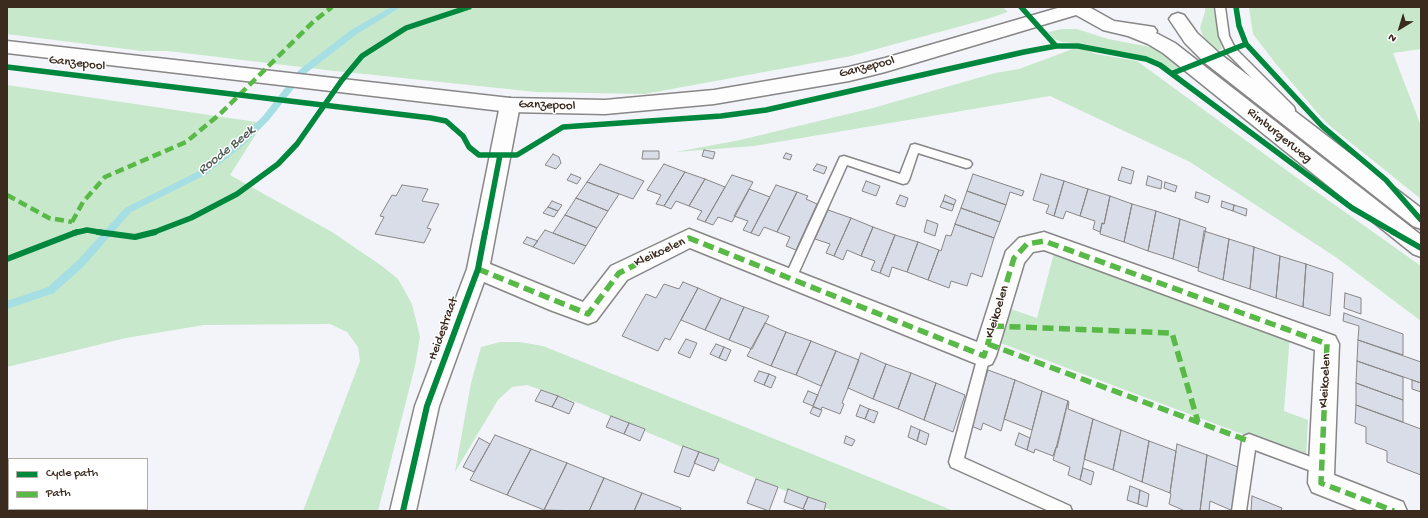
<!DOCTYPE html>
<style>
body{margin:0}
#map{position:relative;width:1428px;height:518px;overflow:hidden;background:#f2f4f9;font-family:"Gochi Hand",sans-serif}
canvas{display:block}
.frame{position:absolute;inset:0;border:8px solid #3b2a1e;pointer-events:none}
.legend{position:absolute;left:8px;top:458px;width:140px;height:52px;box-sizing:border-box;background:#fff;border:1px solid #b1aaa5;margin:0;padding:5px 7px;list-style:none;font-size:12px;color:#3b2a1e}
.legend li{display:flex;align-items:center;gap:8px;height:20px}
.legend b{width:20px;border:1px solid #b1aaa5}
.north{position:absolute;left:1380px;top:8px;width:40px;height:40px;-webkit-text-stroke:3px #fff;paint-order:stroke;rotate:218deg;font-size:11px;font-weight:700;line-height:16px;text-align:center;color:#3b2a1e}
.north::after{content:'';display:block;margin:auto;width:14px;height:18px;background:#3b2a1e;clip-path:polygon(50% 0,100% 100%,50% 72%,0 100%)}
</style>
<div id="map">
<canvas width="1428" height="518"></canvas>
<div class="frame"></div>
<ul class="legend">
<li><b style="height:5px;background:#00873e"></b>Cycle path</li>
<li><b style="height:5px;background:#58b947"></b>Path</li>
</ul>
<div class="north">N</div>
</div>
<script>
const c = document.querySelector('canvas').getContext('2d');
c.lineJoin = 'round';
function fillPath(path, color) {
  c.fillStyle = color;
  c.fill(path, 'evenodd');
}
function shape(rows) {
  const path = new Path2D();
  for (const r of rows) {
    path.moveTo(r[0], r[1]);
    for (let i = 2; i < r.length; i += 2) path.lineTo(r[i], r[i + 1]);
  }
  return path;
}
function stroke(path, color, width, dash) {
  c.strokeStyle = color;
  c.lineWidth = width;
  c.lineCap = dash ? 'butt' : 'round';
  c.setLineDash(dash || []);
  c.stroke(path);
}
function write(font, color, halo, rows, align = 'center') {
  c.font = font + ' "Gochi Hand",sans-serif';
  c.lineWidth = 3;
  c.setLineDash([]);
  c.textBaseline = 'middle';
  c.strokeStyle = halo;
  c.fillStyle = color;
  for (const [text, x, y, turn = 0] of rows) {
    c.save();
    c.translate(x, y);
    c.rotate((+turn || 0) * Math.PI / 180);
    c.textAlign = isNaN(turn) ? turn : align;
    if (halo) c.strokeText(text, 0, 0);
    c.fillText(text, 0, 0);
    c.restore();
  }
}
fillPath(shape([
 [7,7,1003,7,1008,12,987,19,851,56,645,94,536,92,326,70,168,51,142,51,7,34],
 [1205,7,1213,7,1222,49,1214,52,1206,44,1200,28,1205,12],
 [1249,7,1421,7,1421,49,1393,53,1421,126,1421,199,1330,126,1321,117,1276,64,1253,34],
 [1062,29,1077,29,1108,39,1150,47,1167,54,1182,67,1175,69,1171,69,1147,58,1085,44,1062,42,1054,39,1048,32],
 [1078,47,1096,54,1137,61,1304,183,1421,266,1421,321,1337,258,1190,162,1050,96,754,146,676,152,740,140,873,108,995,73,1019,69],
 [7,85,263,123,230,175,332,232,382,266,398,279,412,304,420,337,415,366,378,511,303,511,360,361,358,347,347,332,330,324,204,325,126,338,7,367],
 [1054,253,1290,335,1284,411,1308,420,1306,458,998,342,1008,308,1037,318],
 [500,342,519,342,543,346,954,511,833,511,581,404,527,385,512,387,498,400,455,472,471,383,481,347]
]), '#c7e8cb');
fillPath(shape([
 [391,7,401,7,357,34,305,74,269,120,243,146,205,175,131,212,84,266,54,293,7,309,7,301,48,287,78,260,125,208,199,171,237,142,263,116,299,70,351,30,391,7]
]), '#a5dfe3');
const building = shape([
 [704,150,715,152,713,159,702,156,704,150],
 [643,151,659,151,659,159,642,159,643,151],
 [786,153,792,155,790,160,783,158,786,153],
 [553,154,559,157,561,163,556,169,545,165,553,154],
 [600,164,644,181,633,199,587,182,600,164],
 [664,164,685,172,664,206,656,204,661,195,647,190,664,164],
 [817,164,827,167,824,174,813,170,817,164],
 [1122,167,1134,171,1131,184,1118,180,1122,167],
 [685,172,705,179,689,206,676,201,671,209,664,206,685,172],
 [571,174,581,178,577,184,567,180,571,174],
 [973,174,1024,191,1022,196,1010,192,1006,205,967,191,973,174],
 [1041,174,1064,181,1054,216,1046,213,1049,205,1033,200,1041,174],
 [732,175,753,182,732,222,718,217,713,225,705,222,732,175],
 [1148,176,1162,181,1161,189,1146,185,1148,176],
 [705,179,725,187,705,222,697,219,702,211,689,206,705,179],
 [866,181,880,186,876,196,862,191,866,181],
 [1064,181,1088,189,1080,216,1066,211,1063,219,1054,216,1064,181],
 [587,182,619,194,608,211,576,198,587,182],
 [1165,182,1177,186,1175,192,1164,188,1165,182],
 [402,185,428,189,422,201,439,204,427,228,431,229,424,243,375,234,384,217,380,216,392,195,396,196,402,185],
 [776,185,797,192,777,232,764,227,759,236,751,233,776,185],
 [749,189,770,197,751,233,743,230,748,221,734,216,749,189],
 [1088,189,1110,196,1104,224,1102,223,1100,232,1093,229,1095,221,1080,216,1088,189],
 [967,191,1006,205,1000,222,961,208,967,191],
 [797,192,808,196,806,199,817,204,796,250,786,246,790,237,777,232,797,192],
 [1196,192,1210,196,1208,203,1195,198,1196,192],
 [900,195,908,198,905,207,896,204,900,195],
 [945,195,956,200,954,205,943,201,945,195],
 [1110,196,1132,204,1124,242,1100,234,1102,223,1104,224,1110,196],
 [576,198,608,211,597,228,565,215,576,198],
 [552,201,562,205,558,211,548,207,552,201],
 [943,201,954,205,952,211,940,207,943,201],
 [1222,201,1234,205,1233,211,1221,207,1222,201],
 [1132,204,1156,211,1148,251,1124,242,1132,204],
 [1234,205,1247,209,1246,216,1233,211,1234,205],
 [548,207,558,211,554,217,543,213,548,207],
 [961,208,1000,222,994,238,955,224,961,208],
 [828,210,851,218,834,256,826,253,830,244,815,239,828,210],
 [1156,211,1180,219,1173,259,1148,251,1156,211],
 [565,215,597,228,586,246,553,233,565,215],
 [851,218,873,227,861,256,847,250,843,260,834,256,851,218],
 [1180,219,1206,228,1198,268,1173,259,1180,219],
 [927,220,938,224,935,236,924,232,927,220],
 [955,224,994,238,982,277,971,273,967,286,951,281,949,288,928,280,939,250,941,251,946,235,951,236,955,224],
 [873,227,895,235,880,273,871,270,875,261,861,256,873,227],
 [545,230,586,246,574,264,533,247,545,230],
 [1204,231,1229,239,1223,280,1198,271,1204,231],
 [895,235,918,242,907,272,892,267,889,277,880,273,895,235],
 [527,237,538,241,533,247,523,243,527,237],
 [1229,239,1254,247,1250,289,1223,280,1229,239],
 [918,242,939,250,928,280,907,272,918,242],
 [1254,247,1280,256,1276,298,1250,289,1254,247],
 [1280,256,1306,264,1303,307,1276,298,1280,256],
 [1306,264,1333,273,1330,316,1303,307,1306,264],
 [683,282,698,288,670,340,665,338,658,351,622,336,646,294,656,298,664,284,679,289,683,282],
 [698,288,721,298,705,330,681,320,698,288],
 [1345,293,1361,298,1361,314,1344,308,1345,293],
 [721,298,744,307,729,340,705,330,721,298],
 [744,307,769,316,752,349,729,340,744,307],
 [1344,313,1403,334,1403,355,1358,340,1359,326,1343,321,1344,313],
 [765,323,786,332,771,366,747,356,765,323],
 [786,332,811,341,796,375,771,366,786,332],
 [686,339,697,343,690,358,678,353,686,339],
 [1358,340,1421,362,1421,383,1357,361,1358,340],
 [811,341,836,351,821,386,796,375,811,341],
 [716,344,724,347,719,358,710,354,716,344],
 [724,347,731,350,726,361,719,358,724,347],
 [836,351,859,360,842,403,844,404,840,414,822,407,821,410,813,406,836,351],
 [861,353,886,364,873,399,848,388,861,353],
 [1357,361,1403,377,1403,400,1356,383,1357,361],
 [886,364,911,373,898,409,873,399,886,364],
 [988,370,1015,380,1001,431,983,423,981,430,971,426,988,370],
 [759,371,769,374,764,385,754,381,759,371],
 [911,373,936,383,924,420,898,409,911,373],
 [769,374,776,377,771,388,764,385,769,374],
 [1015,380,1042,391,1032,430,1004,419,1015,380],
 [1412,380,1421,383,1421,392,1412,389,1412,380],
 [936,383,965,395,953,432,924,420,936,383],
 [1356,383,1403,400,1403,422,1356,405,1356,383],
 [541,390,558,396,552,407,535,401,541,390],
 [808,391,818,395,813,406,803,402,808,391],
 [1042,391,1068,401,1057,448,1056,447,1053,456,1035,449,1034,453,1027,450,1042,391],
 [558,396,574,403,569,414,552,407,558,396],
 [1068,401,1069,402,1068,409,1093,419,1080,480,1068,475,1070,467,1053,460,1068,401],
 [860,405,869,409,865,419,856,416,860,405],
 [1356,405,1421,429,1421,475,1387,462,1387,451,1366,443,1366,427,1355,423,1356,405],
 [813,407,822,410,819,417,810,413,813,407],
 [869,409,878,412,874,423,865,419,869,409],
 [611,416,629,423,624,434,606,427,611,416],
 [1093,419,1121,430,1113,470,1084,459,1093,419],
 [629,423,645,429,640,441,624,434,629,423],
 [911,426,920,430,917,441,908,437,911,426],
 [920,430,929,434,926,445,917,441,920,430],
 [1121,430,1149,441,1142,482,1113,470,1121,430],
 [1019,433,1030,438,1027,450,1015,445,1019,433],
 [495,435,531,449,507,495,470,480,495,435],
 [846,436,855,440,852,446,844,443,846,436],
 [479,438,490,444,474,472,463,467,479,438],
 [1149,441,1176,451,1170,493,1142,482,1149,441],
 [1177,444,1207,455,1200,511,1185,511,1169,504,1171,494,1170,493,1177,444],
 [683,446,699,452,689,477,674,472,683,446],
 [531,449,567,463,544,510,507,495,531,449],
 [699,452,719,459,714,471,694,463,699,452],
 [1207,455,1238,467,1233,511,1210,501,1209,511,1200,511,1207,455],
 [567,463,604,478,589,511,544,510,567,463],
 [1083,468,1094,472,1091,485,1080,480,1083,468],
 [604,478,642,493,634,511,589,511,604,478],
 [756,479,778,487,769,511,747,503,756,479],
 [1130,486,1140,490,1138,504,1127,500,1130,486],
 [788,489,808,497,803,509,784,502,788,489],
 [1140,490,1149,494,1147,507,1138,504,1140,490],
 [642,493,681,508,680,511,634,511,642,493],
 [1252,496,1282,508,1281,511,1251,511,1252,496],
 [808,497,826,503,824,511,808,511,803,509,808,497]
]);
fillPath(building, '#d9dde8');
stroke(building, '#888686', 1);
const lane = shape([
 [1215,7,1225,7,1229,36,1235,48,1294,107,1295,110,1294,113,1286,113,1227,53,1219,36,1215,7],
 [915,144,970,161,972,164,970,167,966,168,918,153,909,180,907,183,903,184,847,165,794,283,790,284,786,283,784,279,840,157,844,156,900,174,910,148,911,145,915,144],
 [984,350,989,352,990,356,964,458,1070,506,1072,511,1049,511,951,467,949,462,978,356,979,352,984,350],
 [1249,434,1327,463,1329,468,1327,473,1322,475,1255,450,1246,511,1232,511,1242,441,1244,436,1249,434]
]);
const street = shape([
 [510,98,517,100,520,105,490,264,583,302,611,266,689,229,977,342,1006,251,1019,238,1044,232,1335,336,1339,344,1334,475,1403,502,1407,511,1360,511,1312,492,1308,483,1315,350,1044,250,1033,252,1024,263,996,356,992,364,984,367,690,248,627,280,596,321,588,324,550,310,484,282,439,406,416,511,390,511,415,406,467,269,500,105,503,100,510,98]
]);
const secondary = shape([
 [1061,7,1089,7,1114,21,1154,27,1157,31,1156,33,1175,43,1421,235,1421,257,1413,254,1163,53,1148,44,1128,36,1103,30,1076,15,885,72,849,81,714,104,605,114,510,112,7,53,7,41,510,98,605,100,714,90,849,67,885,58,1061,7],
 [1178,13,1184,15,1197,33,1219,53,1421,208,1421,229,1413,226,1205,63,1185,43,1169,19,1172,15,1178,13]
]);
stroke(lane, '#888686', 3);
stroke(street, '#888686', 3);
stroke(secondary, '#888686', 3);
fillPath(lane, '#fdfdfe');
fillPath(street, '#fdfdfe');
fillPath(secondary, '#fdfdfe');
stroke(shape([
 [7,195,49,218,72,222],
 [72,222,83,202,105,177,186,142,220,114,314,21,332,7]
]), '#58b947', 4.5, [9, 4.5]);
stroke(shape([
 [478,269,588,314,619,273,689,238,984,356,1014,258,1027,244,1044,241,1327,344,1321,483,1394,511],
 [993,326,1172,333,1198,422],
 [988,344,1249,441]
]), '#58b947', 5.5, [11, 5.5]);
stroke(shape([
 [1021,7,1056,46],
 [1236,7,1239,26,1246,44,1322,126,1386,180,1421,220],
 [7,67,431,118,446,121,463,136,469,147,479,155,517,155,563,127,721,116,766,110,1024,52,1056,46,1078,46,1146,59,1160,65,1352,208,1395,233],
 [1173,73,1246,44],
 [74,233,87,230,104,233],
 [152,233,191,218,237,194,278,164,297,144,342,80,362,56,406,28,469,7],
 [485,233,500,155]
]), '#00873e', 5.5);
stroke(shape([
 [98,232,135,237,155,232],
 [1393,232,1421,248],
 [7,259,77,232],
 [403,511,427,406,478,269,485,232]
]), '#00873e', 6);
write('13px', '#3b2a1e', '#fff', [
 ["Ganzepool",77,64,7],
 ["Ganzepool",867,68,-14],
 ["Ganzepool",547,106,2],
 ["Rimburgerweg",1279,136,39],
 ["Kleikoelen",660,253,-25],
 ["Kleikoelen",998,312,-73],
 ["Heidestraat",444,329,-70],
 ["Kleikoelen",1326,381,-87]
]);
write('italic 14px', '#515e56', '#fff', [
 ["Roode Beek",227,151,-39]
]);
</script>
